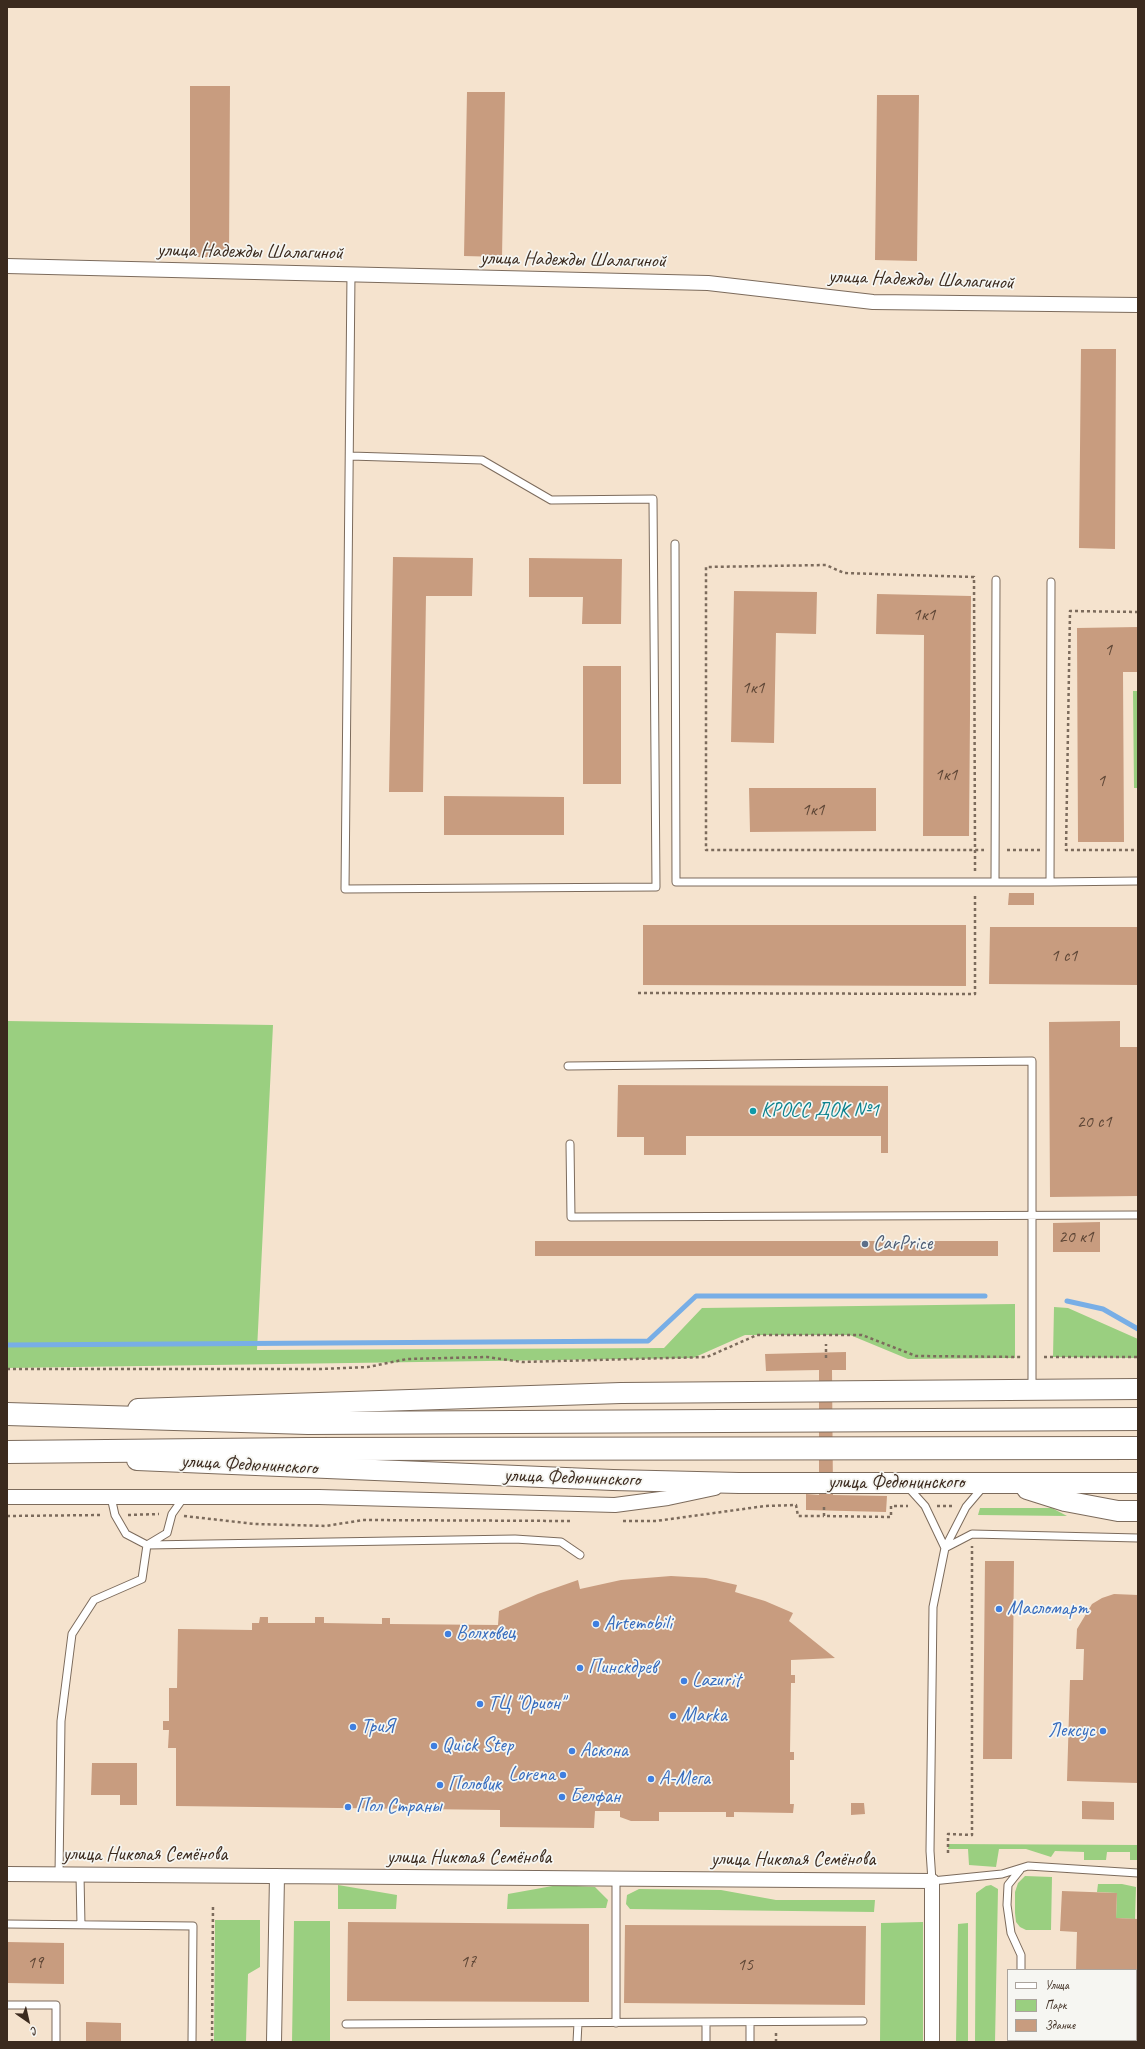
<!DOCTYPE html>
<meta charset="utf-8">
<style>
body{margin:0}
#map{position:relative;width:1145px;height:2049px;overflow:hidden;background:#f5e3ce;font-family:Caveat,sans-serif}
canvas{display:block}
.frame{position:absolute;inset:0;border:8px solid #3b2a1e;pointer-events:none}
.legend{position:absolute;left:1007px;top:1969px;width:130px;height:72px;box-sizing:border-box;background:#f6f6f2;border:1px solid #aba49d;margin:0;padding:5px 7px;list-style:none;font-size:12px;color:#3b2a1e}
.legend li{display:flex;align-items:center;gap:8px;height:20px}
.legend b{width:20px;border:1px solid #aba49d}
.north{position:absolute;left:8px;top:2001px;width:40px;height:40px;-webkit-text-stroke:3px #f6f6f2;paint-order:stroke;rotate:146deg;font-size:11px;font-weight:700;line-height:16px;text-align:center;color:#3b2a1e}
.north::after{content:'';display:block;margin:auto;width:14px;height:18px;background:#3b2a1e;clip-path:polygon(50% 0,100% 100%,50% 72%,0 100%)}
</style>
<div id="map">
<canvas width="1145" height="2049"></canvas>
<div class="frame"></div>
<ul class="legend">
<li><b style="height:5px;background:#fff"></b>Улица</li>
<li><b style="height:11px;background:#9acf80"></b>Парк</li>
<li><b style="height:11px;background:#c89c7f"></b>Здание</li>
</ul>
<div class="north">С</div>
</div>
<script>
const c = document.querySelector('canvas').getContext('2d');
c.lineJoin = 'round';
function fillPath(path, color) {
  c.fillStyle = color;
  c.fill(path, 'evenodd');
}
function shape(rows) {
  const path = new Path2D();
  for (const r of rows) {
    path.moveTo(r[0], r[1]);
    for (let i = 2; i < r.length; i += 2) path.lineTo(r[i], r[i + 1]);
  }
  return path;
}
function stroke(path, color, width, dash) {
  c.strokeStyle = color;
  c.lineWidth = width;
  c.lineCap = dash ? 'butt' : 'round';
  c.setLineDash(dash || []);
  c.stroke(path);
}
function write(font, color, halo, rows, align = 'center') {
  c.font = font + ' Caveat,sans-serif';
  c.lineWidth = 3.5;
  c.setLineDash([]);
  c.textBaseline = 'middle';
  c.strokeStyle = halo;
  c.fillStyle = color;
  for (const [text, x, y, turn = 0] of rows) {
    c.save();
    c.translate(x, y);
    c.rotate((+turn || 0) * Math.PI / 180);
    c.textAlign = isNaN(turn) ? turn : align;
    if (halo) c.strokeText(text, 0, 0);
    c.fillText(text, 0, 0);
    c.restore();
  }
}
fillPath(shape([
 [1133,691,1138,691,1138,788,1134,788],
 [7,1021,273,1025,257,1350,664,1348,702,1308,1015,1304,1015,1358,908,1359,850,1335,745,1335,693,1358,7,1368],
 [1054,1307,1068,1308,1138,1339,1138,1358,1053,1357],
 [980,1508,1052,1508,1067,1516,978,1515],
 [949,1844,1138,1845,1138,1860,1130,1860,1130,1852,1107,1852,1106,1860,1084,1860,1084,1852,1055,1851,1051,1857,1026,1849,999,1849,996,1867,969,1865,968,1849,948,1849],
 [1025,1876,1052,1877,1051,1930,1026,1930,1020,1927,1016,1922,1015,1913,1015,1892,1018,1883],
 [1098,1884,1122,1884,1136,1887,1135,1919,1116,1918,1117,1893,1097,1892],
 [338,1885,397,1895,396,1909,338,1909],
 [558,1885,595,1887,608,1900,606,1908,507,1909,508,1894],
 [991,1885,998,1889,995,2042,975,2042,976,1893,986,1886],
 [639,1889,721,1890,776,1900,875,1900,874,1912,630,1909,626,1904,627,1895],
 [215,1920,260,1920,260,1967,248,1974,246,2042,214,2042],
 [294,1921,330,1921,330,2042,292,2042],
 [923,1922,923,2042,880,2042,881,1923],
 [968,1923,968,2042,956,2042,958,1924]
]), '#9acf80');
stroke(shape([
 [1067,1301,1103,1309,1138,1329],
 [7,1345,648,1341,696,1296,985,1296]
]), '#78aee6', 5);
fillPath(shape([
 [190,86,230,86,229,257,190,257],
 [467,92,505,92,502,257,464,256],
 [877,95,919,95,917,261,875,260],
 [1081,349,1116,349,1115,549,1079,548],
 [393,557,473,558,472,596,426,596,423,792,389,792],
 [529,558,622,559,621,624,582,624,583,597,529,597],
 [734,591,817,592,816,634,776,633,774,743,731,742],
 [877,594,971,596,969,836,923,836,924,635,876,634],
 [1138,627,1138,672,1123,672,1124,842,1078,842,1077,628],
 [583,666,621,666,621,784,583,784],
 [749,788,876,788,876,831,750,832],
 [444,796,564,797,564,835,444,835],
 [1009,893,1034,893,1034,905,1008,905],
 [643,925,966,925,966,986,643,985],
 [990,927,1138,927,1138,985,989,984],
 [1120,1021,1120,1047,1138,1047,1138,1196,1050,1197,1049,1022],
 [618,1085,888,1086,888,1153,881,1153,881,1136,686,1136,686,1155,644,1155,644,1137,617,1137],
 [1100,1222,1100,1252,1053,1252,1053,1223],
 [535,1241,998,1241,998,1256,535,1256],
 [846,1352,846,1370,832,1370,833,1495,887,1496,886,1512,806,1510,806,1494,819,1495,819,1370,766,1371,765,1354],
 [985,1561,1014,1561,1012,1759,983,1759],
 [671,1576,706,1578,737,1585,735,1592,765,1601,793,1613,789,1621,835,1658,791,1660,791,1675,795,1675,795,1683,791,1683,790,1752,794,1752,794,1760,790,1760,790,1804,794,1804,793,1813,734,1812,734,1817,726,1817,726,1812,659,1812,659,1821,631,1821,620,1817,620,1811,595,1811,594,1828,500,1827,500,1810,176,1806,176,1748,168,1748,169,1730,163,1730,163,1721,169,1721,169,1688,177,1688,178,1629,252,1630,252,1623,259,1623,260,1617,268,1617,268,1623,315,1623,315,1617,324,1617,324,1623,382,1624,382,1618,390,1618,390,1624,498,1625,499,1611,538,1594,578,1580,580,1589,621,1580],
 [1114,1594,1138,1595,1138,1783,1067,1781,1070,1680,1083,1680,1084,1649,1076,1649,1077,1629,1092,1604,1102,1598],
 [92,1763,137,1763,137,1805,120,1805,120,1795,91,1795],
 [1082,1801,1114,1802,1114,1820,1082,1819],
 [851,1803,864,1803,865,1814,851,1815],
 [1062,1891,1117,1893,1116,1918,1138,1919,1138,2042,1073,2042,1073,2040,1136,2040,1136,1970,1076,1970,1077,1932,1060,1931],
 [348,1922,589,1924,589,2002,347,2001],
 [625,1925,866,1926,865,2005,624,2003],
 [7,1942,64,1943,64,1984,7,1983],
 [86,2022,121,2023,121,2042,86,2042]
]), '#c89c7f');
const lane = shape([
 [350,456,482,460,551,500,653,499,656,887,345,889,351,274],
 [675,544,676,882,1050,882],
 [1051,582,1050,882,1138,881],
 [995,882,996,580],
 [568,1066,1032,1061,1032,1389],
 [570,1144,571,1217,1138,1215],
 [907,1486,925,1506,945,1548,966,1507,983,1487],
 [111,1497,115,1515,126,1534,147,1545,167,1533,172,1514,184,1497],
 [1138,1538,972,1534,945,1548,933,1607,930,1851,932,1881,1002,1874,1028,1866,1138,1873],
 [1020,1870,1008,1885,1007,1905,1011,1933,1021,1955,1021,1970],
 [59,1875,61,1721,72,1634,94,1600,142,1579,147,1545,515,1539,561,1542,580,1555],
 [80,1875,81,1925],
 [7,1924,193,1926,192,2042],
 [7,2005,56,2005,56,2042],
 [750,2022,750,2042],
 [616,2023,616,1879],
 [346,2024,863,2021],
 [1022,2040,1022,2042],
 [577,2042,578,2023],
 [706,2042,706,2022]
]);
const street = shape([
 [7,266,708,283,873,302,1138,305],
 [7,1497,319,1497,615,1505,668,1498,715,1488],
 [7,1874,932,1881,932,2042],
 [274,2042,277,1876]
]);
const secondary = shape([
 [138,1409,621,1393,1138,1389],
 [137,1460,613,1480,739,1483,1138,1483],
 [1027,1489,1065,1501,1118,1511,1138,1511]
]);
const highway = shape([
 [7,1414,308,1423,1138,1419],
 [7,1452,306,1449,1138,1448]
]);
stroke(lane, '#7c6b5c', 9);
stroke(street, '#7c6b5c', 16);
stroke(secondary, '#7c6b5c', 22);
stroke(highway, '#7c6b5c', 24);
stroke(shape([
 [1138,612,1070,611,1066,850,1138,850],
 [1007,850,1040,850],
 [975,871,975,850,974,577,844,573,826,565,706,567,706,850,984,850],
 [638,993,975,994,975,894],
 [1044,1357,1138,1357],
 [826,1358,826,1344],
 [7,1369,321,1369,368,1367,407,1359,487,1357,522,1362,707,1357,757,1335,862,1335,916,1356,1021,1357],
 [937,1506,954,1506],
 [824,1507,824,1516,891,1517,891,1506,908,1506],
 [128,1515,159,1514],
 [7,1516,103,1515],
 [184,1516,255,1524,326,1526,363,1520,570,1521],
 [623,1521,656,1521,765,1506,796,1505,798,1516,824,1516],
 [948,1853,948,1834,972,1835,972,1546],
 [212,2042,213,1905],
 [776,2042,776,2032]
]), '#7c6b5c', 2.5, [3, 3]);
stroke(lane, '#fff', 7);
stroke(street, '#fff', 14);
stroke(secondary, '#fff', 20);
stroke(highway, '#fff', 22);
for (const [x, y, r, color] of [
 [753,1111,4,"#0f9aa8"],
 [865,1244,4,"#5c6f8a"],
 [999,1609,4,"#3f7fe0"],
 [596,1624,4,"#3f7fe0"],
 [448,1634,4,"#3f7fe0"],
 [580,1668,4,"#3f7fe0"],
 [684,1681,4,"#3f7fe0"],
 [480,1704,4,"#3f7fe0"],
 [673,1716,4,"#3f7fe0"],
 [353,1727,4,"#3f7fe0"],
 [1103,1731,4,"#3f7fe0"],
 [434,1746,4,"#3f7fe0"],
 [572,1751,4,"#3f7fe0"],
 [563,1775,4,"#3f7fe0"],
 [651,1779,4,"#3f7fe0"],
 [440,1785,4,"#3f7fe0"],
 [562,1797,4,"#3f7fe0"],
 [348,1807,4,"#3f7fe0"]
]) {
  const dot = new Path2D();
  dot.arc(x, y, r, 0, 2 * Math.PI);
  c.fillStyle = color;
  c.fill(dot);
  stroke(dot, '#f6f6f2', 1.5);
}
write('18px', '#5e4636', null, [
 ["1к1",924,615],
 ["1",1108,650],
 ["1к1",753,688],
 ["1к1",946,775],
 ["1",1101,781],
 ["1к1",813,810],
 ["1 с1",1064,956],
 ["20 с1",1094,1122],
 ["20 к1",1076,1237],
 ["17",468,1962],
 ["19",35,1963],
 ["15",745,1965]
]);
write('20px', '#3b2a1e', '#f6f6f2', [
 ["улица Надежды Шалагиной",250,252,1],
 ["улица Надежды Шалагиной",573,260,1],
 ["улица Надежды Шалагиной",921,280,2],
 ["улица Федюнинского",249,1465,3],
 ["улица Федюнинского",572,1478,2],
 ["улица Федюнинского",896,1483],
 ["улица Николая Семёнова",145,1855],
 ["улица Николая Семёнова",469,1858],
 ["улица Николая Семёнова",793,1860]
]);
write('20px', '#0d838f', '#f6f6f2', [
 ["КРОСС ДОК №1",761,1111]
], 'left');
write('20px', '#4e5e75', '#f6f6f2', [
 ["CarPrice",873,1244]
], 'left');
write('20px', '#366cbe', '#f6f6f2', [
 ["Масломарт",1007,1609],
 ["Artemobili",604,1624],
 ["Волховец",456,1634],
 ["Пинскдрев",588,1668],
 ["Lazurit",692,1681],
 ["ТЦ \"Орион\"",488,1704],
 ["Marka",681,1716],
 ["ТриЯ",361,1727],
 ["Лексус",1095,1731,"right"],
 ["Quick Step",442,1746],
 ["Аскона",580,1751],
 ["Lorena",555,1775,"right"],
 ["А-Мега",659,1779],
 ["Половик",448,1785],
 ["Белфан",570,1797],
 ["Пол Страны",356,1807]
], 'left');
</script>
